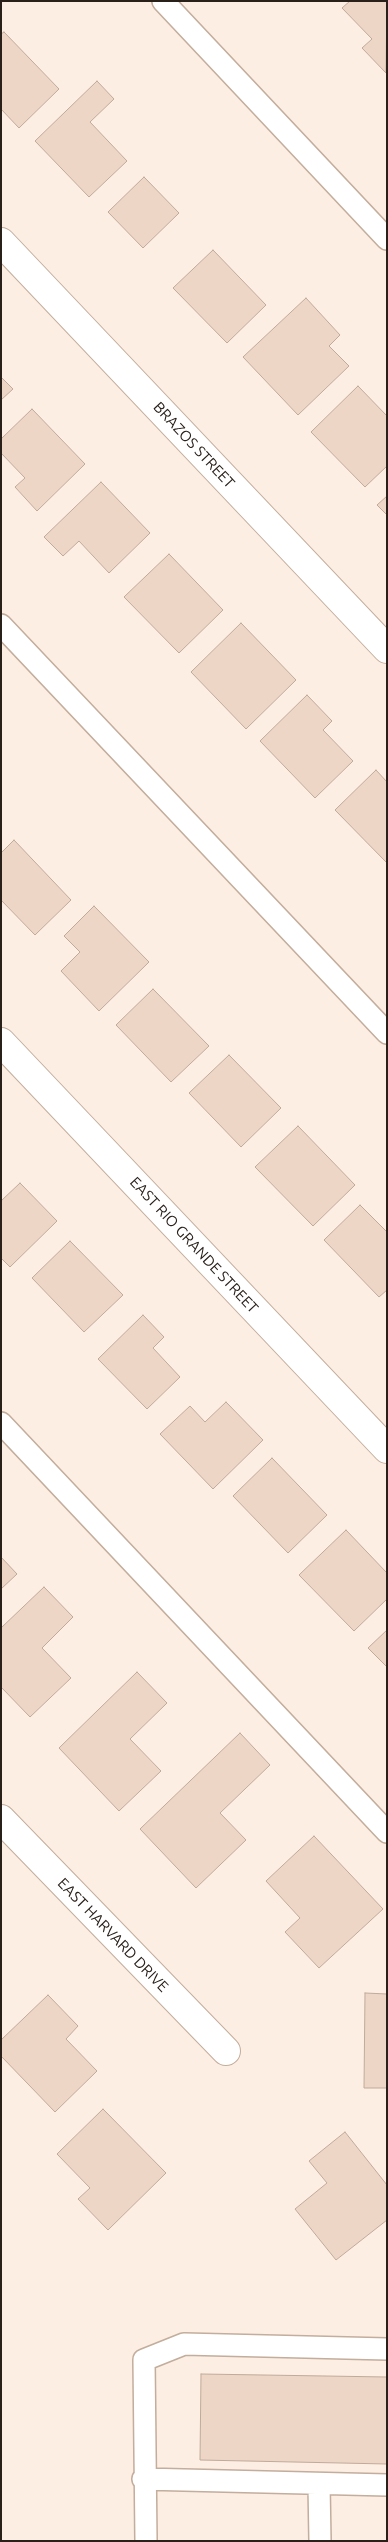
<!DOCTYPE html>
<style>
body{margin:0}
#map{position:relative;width:388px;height:2542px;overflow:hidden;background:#fceee3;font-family:Ubuntu,sans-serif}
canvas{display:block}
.frame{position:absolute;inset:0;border:2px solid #29201a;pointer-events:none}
</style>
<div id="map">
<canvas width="388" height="2542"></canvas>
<div class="frame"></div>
</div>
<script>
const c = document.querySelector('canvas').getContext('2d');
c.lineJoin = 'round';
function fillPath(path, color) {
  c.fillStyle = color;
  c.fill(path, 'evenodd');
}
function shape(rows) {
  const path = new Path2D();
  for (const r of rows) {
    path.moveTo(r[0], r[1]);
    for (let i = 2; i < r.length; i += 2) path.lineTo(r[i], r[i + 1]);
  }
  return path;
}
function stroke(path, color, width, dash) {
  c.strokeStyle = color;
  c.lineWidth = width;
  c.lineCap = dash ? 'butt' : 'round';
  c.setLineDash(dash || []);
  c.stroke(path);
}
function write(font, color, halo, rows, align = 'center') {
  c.font = font + ' Ubuntu,sans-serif';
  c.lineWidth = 5;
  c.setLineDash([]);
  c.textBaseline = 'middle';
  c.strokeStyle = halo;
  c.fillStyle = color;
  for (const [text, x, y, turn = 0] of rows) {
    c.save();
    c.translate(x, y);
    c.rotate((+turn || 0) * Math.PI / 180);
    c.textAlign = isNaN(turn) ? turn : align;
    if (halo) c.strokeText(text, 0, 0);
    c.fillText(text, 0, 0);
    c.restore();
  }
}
const building = shape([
 [350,1,387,1,386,73,362,48,372,39,342,8,350,1],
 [4,32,59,89,19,128,1,109,1,34,4,32],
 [97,81,114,99,90,122,127,161,89,197,35,141,97,81],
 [144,177,179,213,143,248,108,212,144,177],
 [213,250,266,305,227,343,173,288,213,250],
 [306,298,340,335,329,346,349,366,298,415,243,357,306,298],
 [1,377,13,389,1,400,1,377],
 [358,386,387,416,387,466,365,487,311,432,358,386],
 [32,409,85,464,37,511,15,487,25,478,1,453,1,439,32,409],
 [101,482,150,533,109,573,79,541,63,556,44,537,101,482],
 [387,496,387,515,377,505,387,496],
 [169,554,223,610,179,653,124,597,169,554],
 [241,623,296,680,246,729,191,672,241,623],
 [307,695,332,721,323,730,353,761,315,798,260,741,307,695],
 [376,770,387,782,387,863,335,810,376,770],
 [14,840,71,900,35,935,1,900,1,853,14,840],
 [94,906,149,962,99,1011,61,971,80,952,64,936,94,906],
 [153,989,209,1046,171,1082,116,1025,153,989],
 [229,1055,281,1108,241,1147,189,1093,229,1055],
 [298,1126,355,1185,313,1226,255,1167,298,1126],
 [20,1183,57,1221,10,1267,1,1258,1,1201,20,1183],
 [360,1205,387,1232,387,1290,379,1297,324,1240,360,1205],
 [70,1241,123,1295,84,1332,32,1278,70,1241],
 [143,1315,164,1337,153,1348,180,1377,147,1409,98,1359,143,1315],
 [226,1402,263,1440,213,1489,160,1434,190,1406,205,1422,226,1402],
 [272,1458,327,1515,288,1553,233,1496,272,1458],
 [346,1530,387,1573,387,1599,354,1631,299,1575,346,1530],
 [1,1557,17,1574,1,1589,1,1557],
 [44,1587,73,1617,42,1648,71,1678,30,1717,1,1687,1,1628,44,1587],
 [387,1630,387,1667,368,1648,387,1630],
 [137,1672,167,1703,130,1739,161,1771,119,1811,59,1748,137,1672],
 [240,1733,270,1765,220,1813,246,1840,196,1888,140,1829,240,1733],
 [314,1836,383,1909,319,1968,285,1932,300,1918,266,1881,314,1836],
 [365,1993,387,1994,387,2088,364,2088,365,1993],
 [48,1995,78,2026,66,2039,97,2071,55,2112,1,2056,1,2040,48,1995],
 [103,2109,166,2173,108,2230,78,2199,90,2188,57,2154,103,2109],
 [345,2132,387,2185,387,2220,336,2260,295,2209,327,2183,309,2161,345,2132],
 [201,2374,387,2377,387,2464,200,2460,201,2374]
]);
fillPath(building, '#eed6c6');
stroke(building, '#c0aa9a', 1);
const service = shape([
 [163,1,387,239],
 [1,625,387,1033],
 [1,1423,387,1832],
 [143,2479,387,2485],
 [319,2485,320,2541],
 [146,2541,144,2360,184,2344,387,2349]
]);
const minor = shape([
 [1,242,387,649],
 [1,1042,387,1449],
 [1,1819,226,2051]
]);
stroke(service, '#c3ad9c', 24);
stroke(minor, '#c3ad9c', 30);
stroke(service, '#fff', 21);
stroke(minor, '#fff', 28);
write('15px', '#29201a', '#fff', [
 ["BRAZOS STREET",194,445,47],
 ["EAST RIO GRANDE STREET",194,1245,47],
 ["EAST HARVARD DRIVE",113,1935,46]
]);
</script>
